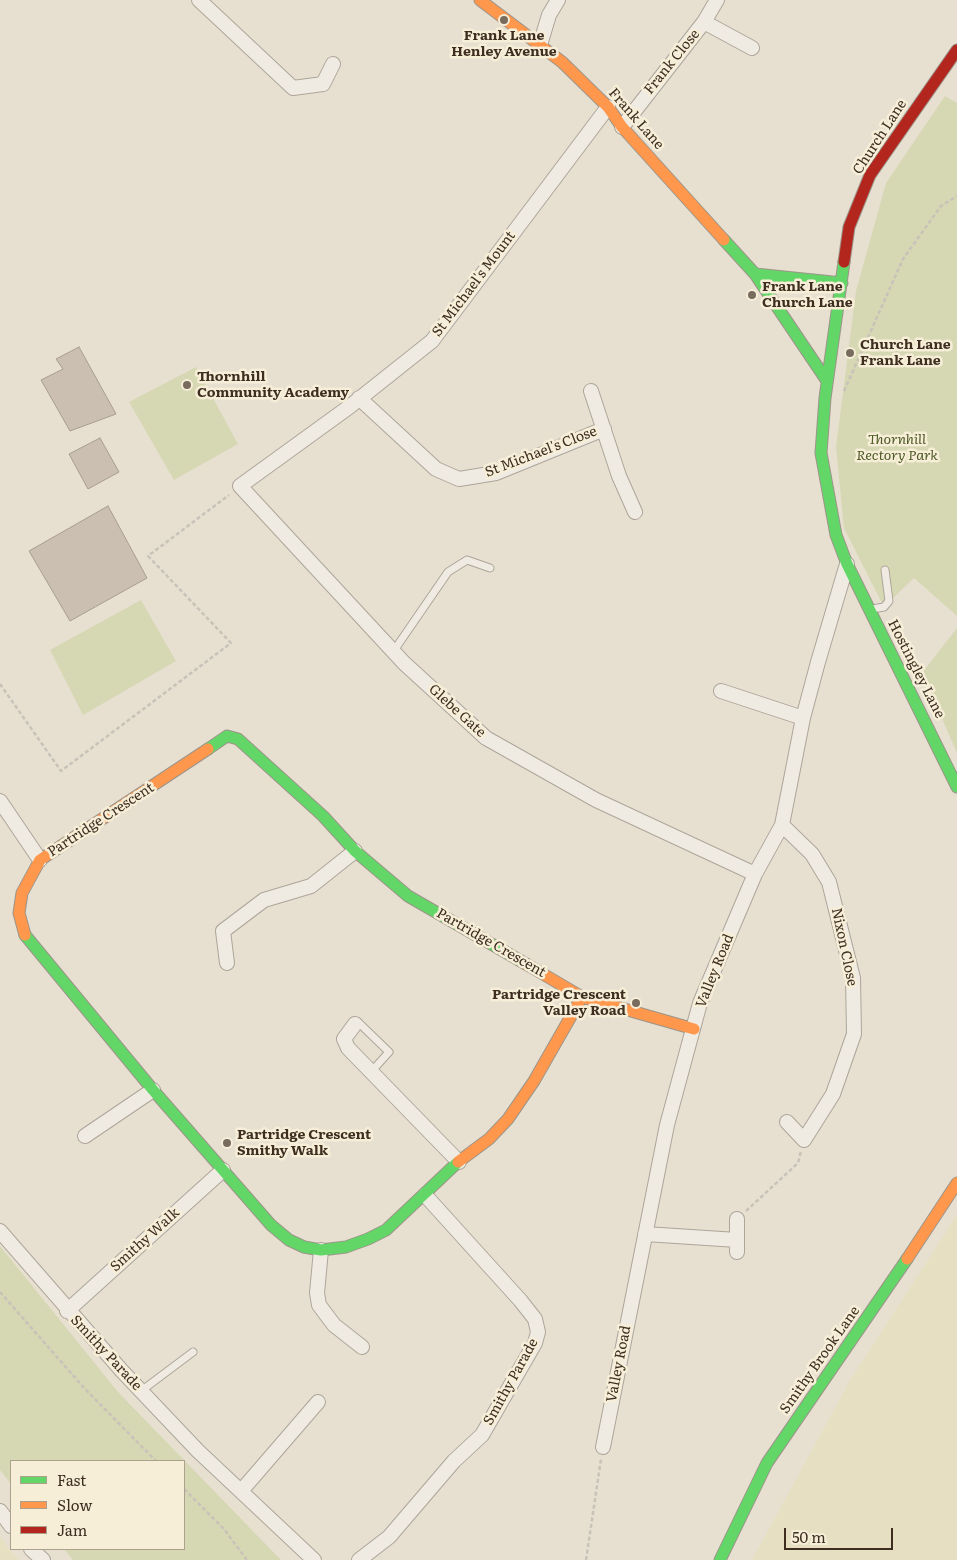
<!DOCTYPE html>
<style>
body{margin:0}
#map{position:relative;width:957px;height:1560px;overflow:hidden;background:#e7e0d1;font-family:Literata,serif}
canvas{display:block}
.legend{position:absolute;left:10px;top:1460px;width:175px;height:90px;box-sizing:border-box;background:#f7eed8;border:1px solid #ada18e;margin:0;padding:6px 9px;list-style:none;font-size:15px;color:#3d2e20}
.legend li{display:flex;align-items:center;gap:10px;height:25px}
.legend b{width:25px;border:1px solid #ada18e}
.scale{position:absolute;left:784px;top:1528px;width:109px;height:22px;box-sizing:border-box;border:2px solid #3d2e20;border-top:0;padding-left:6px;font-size:15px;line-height:18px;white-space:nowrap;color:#3d2e20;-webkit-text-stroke:4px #f7eed8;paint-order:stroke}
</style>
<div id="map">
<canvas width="957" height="1560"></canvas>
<ul class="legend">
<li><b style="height:6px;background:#63d668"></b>Fast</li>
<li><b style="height:6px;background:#ff974d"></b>Slow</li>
<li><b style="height:6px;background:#b3261e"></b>Jam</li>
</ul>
<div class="scale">50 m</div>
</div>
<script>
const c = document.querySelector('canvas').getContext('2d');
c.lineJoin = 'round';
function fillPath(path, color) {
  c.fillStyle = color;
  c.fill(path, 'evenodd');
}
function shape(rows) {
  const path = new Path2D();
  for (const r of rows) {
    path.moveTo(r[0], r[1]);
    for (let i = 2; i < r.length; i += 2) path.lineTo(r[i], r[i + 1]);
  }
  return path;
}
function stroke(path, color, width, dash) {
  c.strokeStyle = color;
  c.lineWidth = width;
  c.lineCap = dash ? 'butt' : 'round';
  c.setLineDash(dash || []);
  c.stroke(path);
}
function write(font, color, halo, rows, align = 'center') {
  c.font = font + ' Literata,serif';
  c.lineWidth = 5;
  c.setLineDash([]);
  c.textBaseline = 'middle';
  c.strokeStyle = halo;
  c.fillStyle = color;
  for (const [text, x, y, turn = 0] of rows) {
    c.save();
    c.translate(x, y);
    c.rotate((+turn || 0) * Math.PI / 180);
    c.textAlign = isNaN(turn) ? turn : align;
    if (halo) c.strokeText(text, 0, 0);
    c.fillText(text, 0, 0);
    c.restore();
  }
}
fillPath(shape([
 [957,1215,957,1560,752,1560,849,1382],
 [0,1536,9,1549,20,1560,0,1560]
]), '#e6dfc2');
fillPath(shape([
 [945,96,957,103,957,616,914,578,884,607,844,528,836,447,856,291,886,183],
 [196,367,238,444,174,480,129,402],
 [141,600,176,661,83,715,50,650],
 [957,628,957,753,922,673],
 [0,1246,118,1392,281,1560,73,1560,64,1549,184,1549,184,1461,11,1461,11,1484,0,1470]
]), '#d6d7b3');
const building = shape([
 [79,347,116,414,70,431,41,380,63,369,56,359,79,347],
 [100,438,119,472,88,489,69,454,100,438],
 [108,506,147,578,70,621,29,551,108,506]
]);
fillPath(building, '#cbbfb2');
stroke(building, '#a89c90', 1);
const lane = shape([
 [872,609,884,607,889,601,885,570],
 [393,652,448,572,467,560,490,568],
 [355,1024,358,1022,389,1052,371,1072],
 [141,1391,193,1352]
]);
const street = shape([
 [199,0,293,88,323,84,333,64],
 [704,22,752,48],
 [540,45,549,15,558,0],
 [608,107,432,341,349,407,240,486,404,663,486,738,596,800,755,874],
 [622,127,704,22,717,0],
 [591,391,619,476,635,512],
 [359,398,436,469,459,479,496,473,604,429],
 [721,691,803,718],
 [0,801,40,860],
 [782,825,812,854,829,882,853,978,854,1034,833,1094,804,1140,787,1122],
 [227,963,223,931,264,900,311,886,355,851],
 [355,1024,344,1039,348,1048,459,1162],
 [85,1136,153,1090],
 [0,1231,122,1371,198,1451,314,1560],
 [645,1234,737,1240],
 [321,1250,317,1293,319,1305,334,1325,362,1347],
 [737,1252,737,1219],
 [67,1311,223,1170],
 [603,1447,667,1125,700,1003,755,874,782,825,803,718,818,662,847,564],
 [242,1490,318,1402],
 [0,1511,11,1526],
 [31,1549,43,1560],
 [359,1560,389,1537,454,1461,482,1435,535,1343,538,1332,535,1319,520,1300,425,1195]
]);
const fast = shape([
 [724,240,755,274,827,381],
 [844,262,825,398,821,453,836,535,847,564,957,787],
 [755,274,842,283],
 [208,749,227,736,238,739,323,816,355,851,408,896,526,964],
 [25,935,153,1090,271,1225,289,1240,304,1247,321,1250,346,1247,368,1239,386,1230,458,1162],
 [720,1560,767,1463,907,1259]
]);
const slow = shape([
 [480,0,562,62,608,107,622,127,724,240],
 [25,935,19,913,22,893,40,860,208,749],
 [526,964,582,997,694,1029],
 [458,1162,489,1139,508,1119,534,1081,582,997],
 [907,1259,957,1183]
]);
const jam = shape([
 [844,262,849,227,870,175,957,50]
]);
stroke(lane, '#ada599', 9);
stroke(street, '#ada599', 16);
stroke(fast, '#9c958a', 13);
stroke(slow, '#9c958a', 13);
stroke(jam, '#9c958a', 13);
stroke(shape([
 [844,391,903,259,941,206,957,196],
 [0,684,61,771,231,643,148,556,229,495],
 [746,1211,798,1163,801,1151],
 [0,1292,85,1389,156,1461],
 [184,1489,224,1529,247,1560],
 [586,1560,601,1459]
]), '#c8c2b9', 2.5, [4, 2.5]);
stroke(lane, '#efebe3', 7);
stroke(street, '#efebe3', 14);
stroke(fast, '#63d668', 11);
stroke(slow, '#ff974d', 11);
stroke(jam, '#b3261e', 11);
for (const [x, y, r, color] of [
 [504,20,5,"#786c5e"],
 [752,295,5,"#786c5e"],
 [850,353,5,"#786c5e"],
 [187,385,5,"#786c5e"],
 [636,1003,5,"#786c5e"],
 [227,1143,5,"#786c5e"]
]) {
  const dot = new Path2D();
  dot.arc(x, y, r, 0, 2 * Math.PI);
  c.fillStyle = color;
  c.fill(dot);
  stroke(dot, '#f7eed8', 2);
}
write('bold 14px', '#3d2e20', '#f7eed8', [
 ["Frank Lane",504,36,"center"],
 ["Henley Avenue",504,52,"center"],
 ["Frank Lane",762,287],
 ["Church Lane",762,303],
 ["Church Lane",860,345],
 ["Frank Lane",860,361],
 ["Thornhill",197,377],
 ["Community Academy",197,393],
 ["Partridge Crescent",626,995,"right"],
 ["Valley Road",626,1011,"right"],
 ["Partridge Crescent",237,1135],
 ["Smithy Walk",237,1151]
], 'left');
write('14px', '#3d2e20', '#f7eed8', [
 ["Frank Close",672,62,-51],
 ["Frank Lane",636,119,49],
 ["Church Lane",880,137,-57],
 ["St Michael's Mount",474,284,-53],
 ["St Michael's Close",541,452,-21],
 ["Hostingley Lane",916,669,63],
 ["Glebe Gate",457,711,42],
 ["Partridge Crescent",101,820,-33],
 ["Partridge Crescent",491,943,30],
 ["Nixon Close",844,947,78],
 ["Valley Road",715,971,-68],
 ["Smithy Walk",145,1240,-42],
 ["Smithy Parade",106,1353,47],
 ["Smithy Brook Lane",820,1360,-55],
 ["Valley Road",619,1364,-79],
 ["Smithy Parade",511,1382,-61]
]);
write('italic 14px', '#4d5a26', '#f7eed8', [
 ["Thornhill",897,440],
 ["Rectory Park",897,456]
]);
</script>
